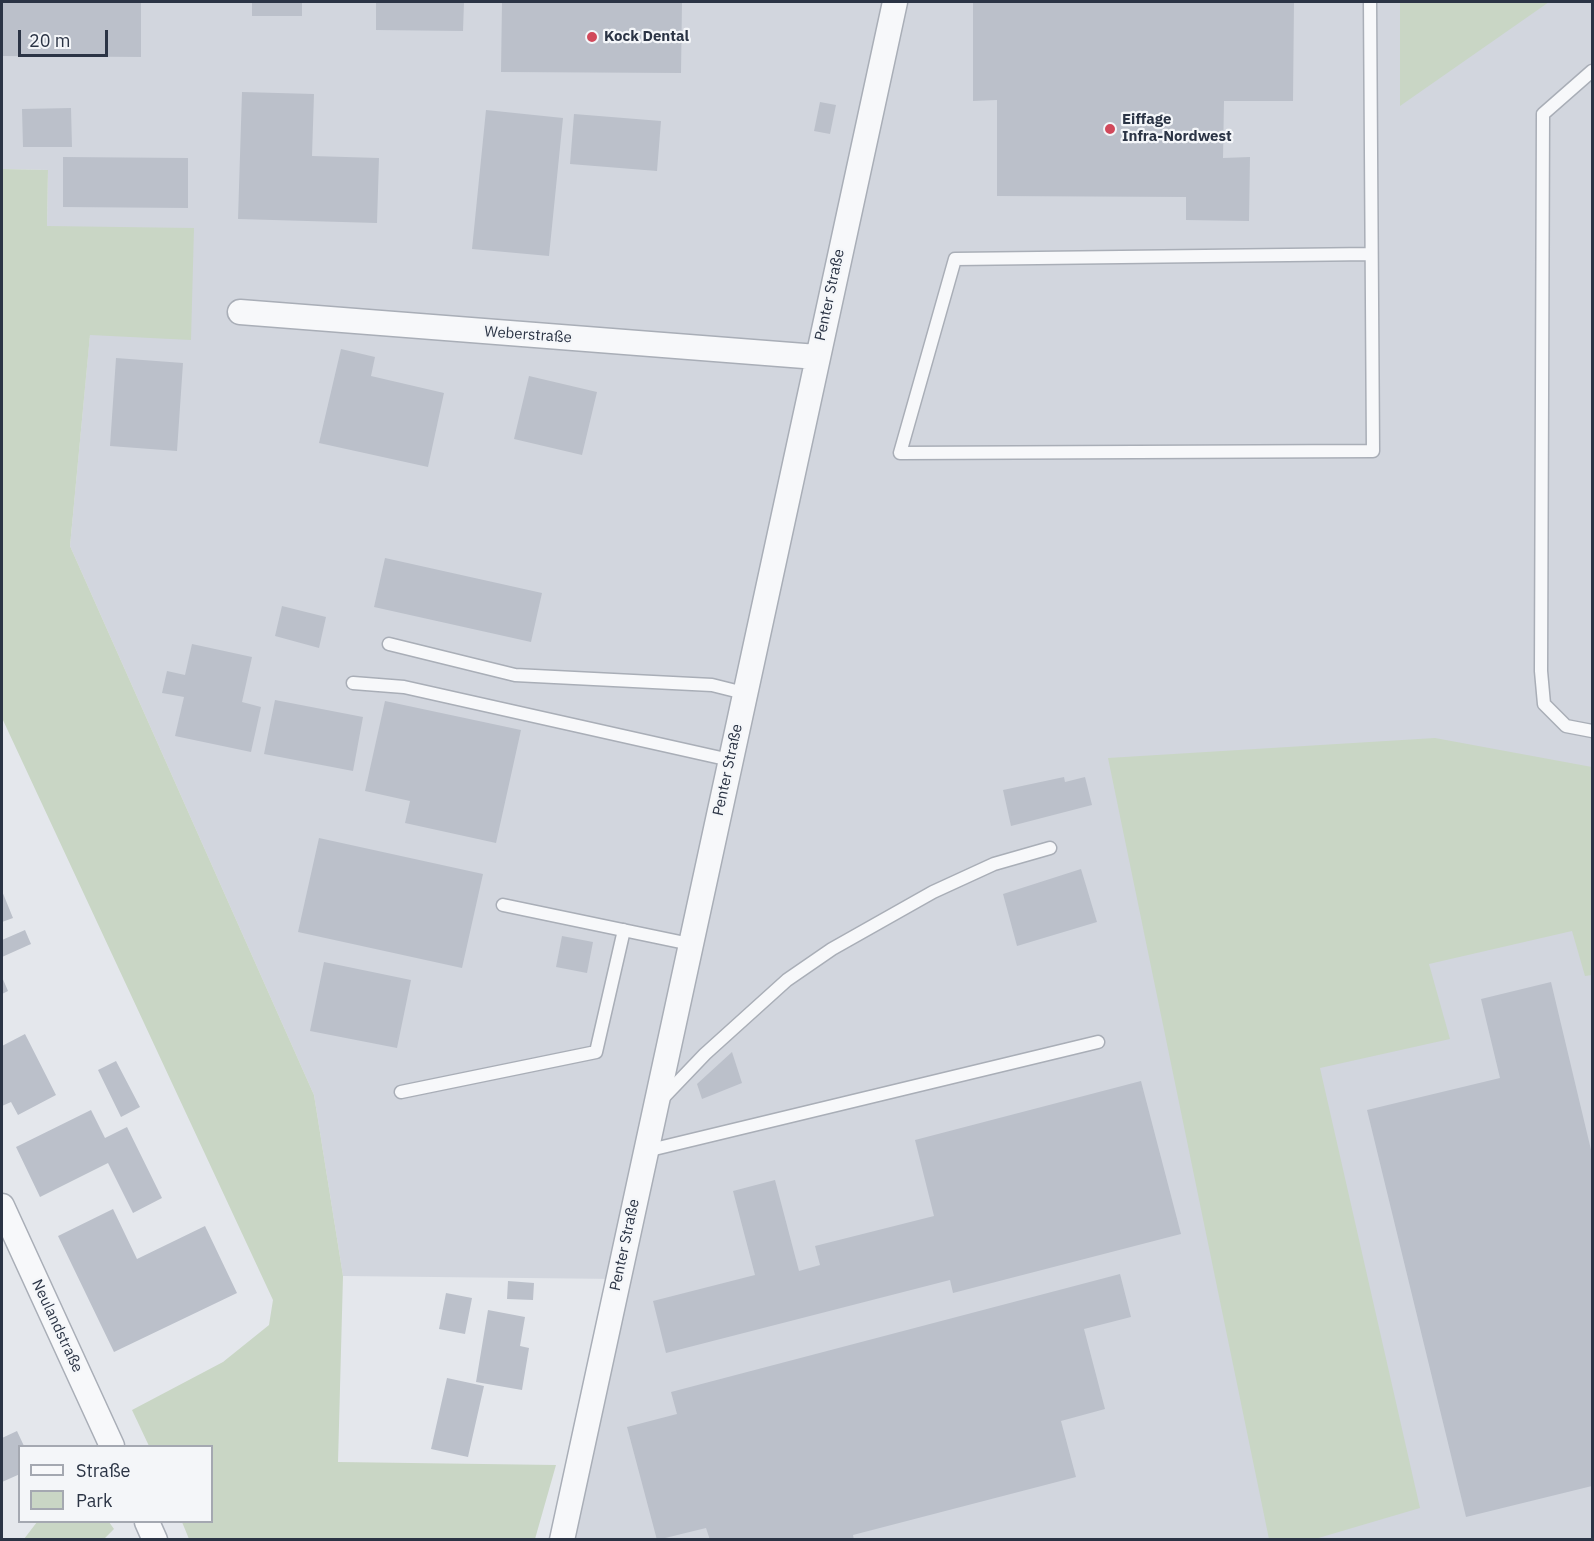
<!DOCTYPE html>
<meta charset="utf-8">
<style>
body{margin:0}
#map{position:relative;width:1594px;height:1541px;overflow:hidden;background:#e4e7ec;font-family:"IBM Plex Sans",sans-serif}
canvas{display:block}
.frame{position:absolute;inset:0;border:3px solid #2b3445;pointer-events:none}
.legend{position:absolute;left:18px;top:1445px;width:195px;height:78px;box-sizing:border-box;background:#f4f6f9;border:2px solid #a4a8b1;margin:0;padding:8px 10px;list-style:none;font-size:18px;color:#2b3445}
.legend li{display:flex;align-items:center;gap:12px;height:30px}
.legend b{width:30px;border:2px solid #a4a8b1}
.scale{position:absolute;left:18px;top:30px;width:90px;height:27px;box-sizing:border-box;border:3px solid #2b3445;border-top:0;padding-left:8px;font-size:18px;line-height:21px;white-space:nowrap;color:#2b3445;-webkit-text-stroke:4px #f4f6f9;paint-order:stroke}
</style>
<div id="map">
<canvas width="1594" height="1541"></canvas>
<div class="frame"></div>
<ul class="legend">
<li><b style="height:8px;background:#f7f8fa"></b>Straße</li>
<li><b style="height:16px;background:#c9d6c5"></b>Park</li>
</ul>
<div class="scale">20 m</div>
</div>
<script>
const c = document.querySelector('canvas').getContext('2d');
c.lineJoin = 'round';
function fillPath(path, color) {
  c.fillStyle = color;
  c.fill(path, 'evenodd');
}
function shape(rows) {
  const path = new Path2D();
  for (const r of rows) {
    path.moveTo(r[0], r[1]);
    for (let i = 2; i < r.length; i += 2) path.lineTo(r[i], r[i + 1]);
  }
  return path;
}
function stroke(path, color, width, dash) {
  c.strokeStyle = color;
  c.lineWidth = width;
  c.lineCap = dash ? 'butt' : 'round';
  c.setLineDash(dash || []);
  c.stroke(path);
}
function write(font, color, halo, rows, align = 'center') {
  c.font = font + ' "IBM Plex Sans",sans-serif';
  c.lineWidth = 4.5;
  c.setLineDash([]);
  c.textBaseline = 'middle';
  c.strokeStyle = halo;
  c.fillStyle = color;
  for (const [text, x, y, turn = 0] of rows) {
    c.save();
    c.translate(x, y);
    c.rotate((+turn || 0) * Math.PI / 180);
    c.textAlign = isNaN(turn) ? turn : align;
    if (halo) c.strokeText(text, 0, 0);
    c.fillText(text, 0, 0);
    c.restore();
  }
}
fillPath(shape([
 [2,2,1592,2,1592,1539,562,1539,618,1279,343,1276,314,1095,70,546,90,334,47,226,48,170,2,169]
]), '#d2d6de');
fillPath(shape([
 [1400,2,1549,2,1400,106],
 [2,169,48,170,47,226,194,228,191,340,90,335,70,546,314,1095,343,1276,338,1462,556,1465,535,1539,189,1539,182,1522,212,1522,212,1446,149,1446,132,1410,223,1362,269,1325,273,1300,2,718],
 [1435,738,1592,767,1592,975,1585,976,1572,931,1429,964,1450,1039,1320,1068,1420,1508,1315,1539,1269,1539,1108,758],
 [37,1522,109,1522,114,1529,104,1539,24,1539]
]), '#c9d6c5');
fillPath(shape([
 [2,2,141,2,141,57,2,56],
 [252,2,302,2,302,16,252,16],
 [376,2,464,2,463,31,376,30],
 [502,2,682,2,681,73,501,72],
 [973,2,1294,2,1293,101,1224,101,1223,158,1250,157,1249,221,1186,220,1186,197,997,196,997,100,973,101],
 [242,92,314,94,312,156,379,158,377,223,238,219],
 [820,102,836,105,830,134,814,131],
 [71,108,72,147,23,147,22,109],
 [486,110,563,118,549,256,472,249],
 [574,114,661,121,657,171,570,164],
 [63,157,188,158,188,208,63,207],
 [341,349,375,357,371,376,444,393,428,467,319,443],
 [116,358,183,363,177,451,110,446],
 [529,376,597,392,582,455,514,439],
 [385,558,542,593,531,642,374,607],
 [282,606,326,617,319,648,275,636],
 [192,644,252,657,242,702,261,707,251,752,175,736,184,697,162,693,167,671,185,675],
 [275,700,363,717,353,771,264,754],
 [385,701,521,730,496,843,405,823,410,801,365,791],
 [1064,777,1065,782,1085,777,1092,805,1011,826,1003,790],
 [319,838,483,874,462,968,298,932],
 [1081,869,1097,922,1017,946,1003,894],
 [2,891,13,918,2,922],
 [25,930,31,944,2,957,2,940],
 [562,936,593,942,587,973,556,967],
 [324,962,411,980,397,1048,310,1031],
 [2,977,8,991,2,994],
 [1551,982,1592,1154,1592,1486,1466,1517,1367,1110,1500,1078,1481,999],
 [25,1034,56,1095,18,1115,11,1102,2,1106,2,1046],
 [732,1052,742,1083,702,1099,697,1084],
 [116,1061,140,1107,121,1117,98,1070],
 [1141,1081,1181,1234,953,1293,950,1280,666,1353,653,1301,755,1275,733,1191,775,1180,799,1271,820,1265,815,1246,934,1216,915,1140],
 [91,1110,105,1138,127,1127,162,1198,133,1213,108,1163,40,1197,16,1147],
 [113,1209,137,1259,205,1226,237,1293,114,1352,58,1236],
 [1120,1274,1131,1317,1084,1329,1105,1409,1061,1421,1076,1477,853,1535,854,1540,710,1540,706,1528,657,1540,627,1427,677,1414,671,1392],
 [508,1281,534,1283,533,1300,507,1299],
 [446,1293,472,1298,465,1334,439,1329],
 [488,1310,525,1317,520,1346,529,1348,522,1390,476,1382],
 [447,1378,484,1386,468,1457,431,1449],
 [17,1431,24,1446,20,1446,20,1474,2,1482,2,1438]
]), '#bbc0ca');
const service = shape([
 [1370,2,1373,451,900,453,955,259,1371,254],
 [1592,71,1543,114,1541,671,1544,704,1566,726,1592,731],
 [389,644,515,675,712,685,744,693],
 [353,683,404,687,730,760],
 [503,905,690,944],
 [401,1092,596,1052,624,930],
 [661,1100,705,1054,787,980,832,949,933,892,994,864,1050,848],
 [646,1151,1098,1042]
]);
const minor = shape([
 [240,312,817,357],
 [2,1206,112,1446],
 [147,1522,155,1540],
 [562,1540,895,2]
]);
stroke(service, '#a9aeb7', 15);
stroke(minor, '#a9aeb7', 27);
stroke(service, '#f7f8fa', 12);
stroke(minor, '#f7f8fa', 24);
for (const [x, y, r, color] of [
 [592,37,6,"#d1495b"],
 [1110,129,6,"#d1495b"]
]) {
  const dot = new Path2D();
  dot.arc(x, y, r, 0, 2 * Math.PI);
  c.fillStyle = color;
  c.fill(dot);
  stroke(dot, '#f4f6f9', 2);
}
write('bold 15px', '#2b3445', '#f4f6f9', [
 ["Kock Dental",604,37],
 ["Eiffage",1122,120],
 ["Infra-Nordwest",1122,137]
], 'left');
write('15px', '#2b3445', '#f4f6f9', [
 ["Penter Straße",830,295,-78],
 ["Weberstraße",528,335,4],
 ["Penter Straße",728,770,-78],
 ["Penter Straße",625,1245,-78],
 ["Neulandstraße",57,1326,65]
]);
</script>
